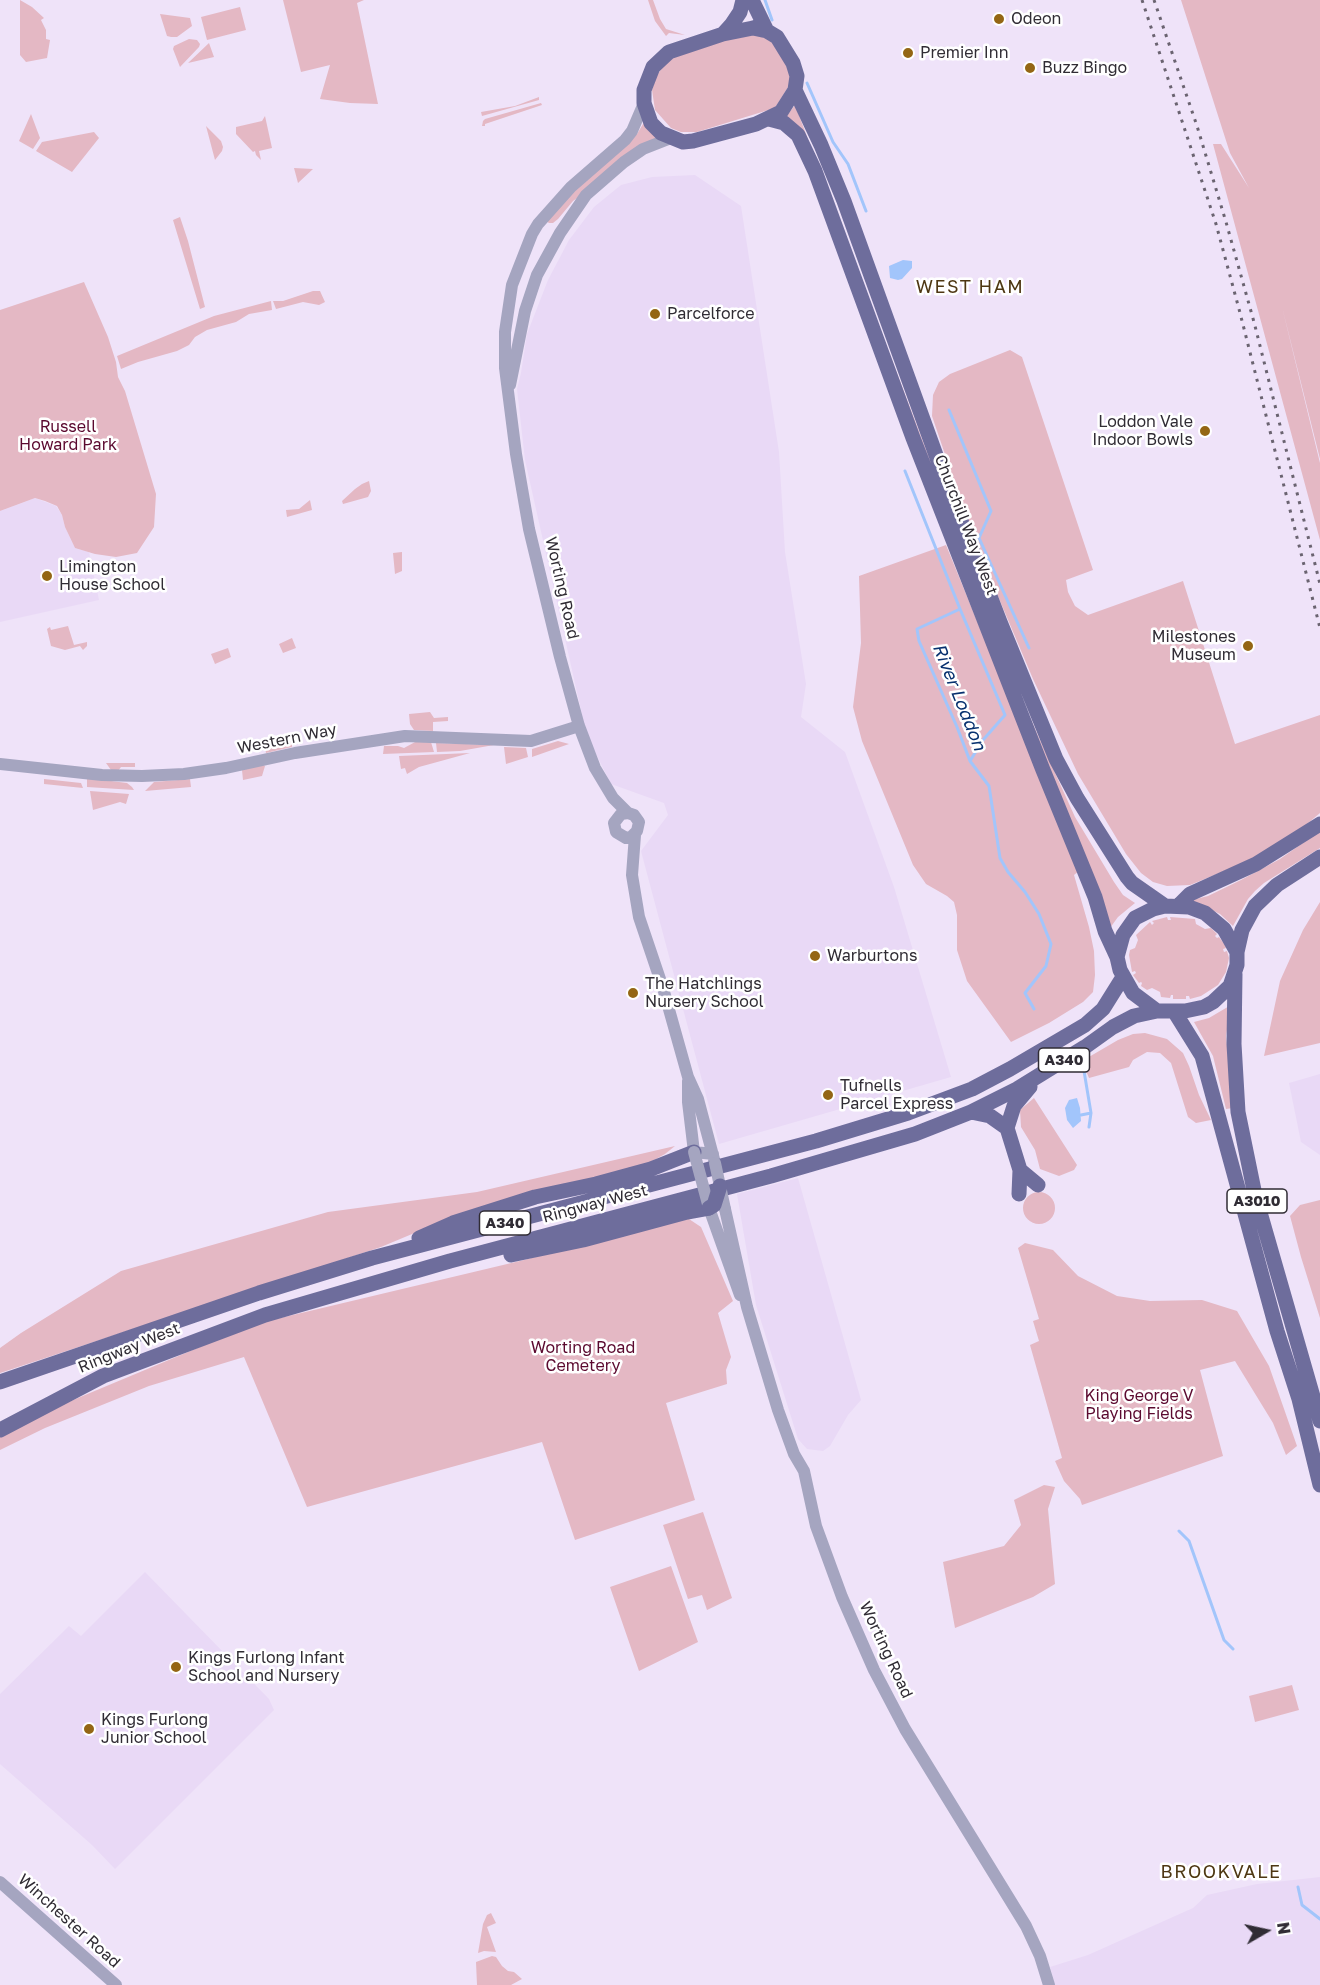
<!DOCTYPE html>
<style>
body{margin:0}
#map{position:relative;width:1320px;height:1985px;overflow:hidden;background:#efe3f9;font-family:"Golos Text",sans-serif}
canvas{display:block}
.north{position:absolute;left:1236px;top:1901px;width:60px;height:60px;-webkit-text-stroke:4px #fff;paint-order:stroke;rotate:81deg;font-size:16px;font-weight:700;line-height:24px;text-align:center;color:#302c34}
.north::after{content:'';display:block;margin:auto;width:21px;height:27px;background:#302c34;clip-path:polygon(50% 0,100% 100%,50% 72%,0 100%)}
</style>
<div id="map">
<canvas width="1320" height="1985"></canvas>
<div class="north">N</div>
</div>
<script>
const c = document.querySelector('canvas').getContext('2d');
c.lineJoin = 'round';
function fillPath(path, color) {
  c.fillStyle = color;
  c.fill(path, 'evenodd');
}
function shape(rows) {
  const path = new Path2D();
  for (const r of rows) {
    if (r.length === 3) {
      path.moveTo(r[0] + r[2], r[1]);
      path.arc(r[0], r[1], r[2], 0, 2 * Math.PI);
      continue;
    }
    path.moveTo(r[0], r[1]);
    for (let i = 2; i < r.length; i += 2) path.lineTo(r[i], r[i + 1]);
  }
  return path;
}
function stroke(path, color, width, dash) {
  c.strokeStyle = color;
  c.lineWidth = width;
  c.lineCap = dash ? 'butt' : 'round';
  c.setLineDash(dash || []);
  c.stroke(path);
}
function write(font, color, halo, rows, align = 'center') {
  c.font = font + ' "Golos Text",sans-serif';
  c.lineWidth = 5;
  c.setLineDash([]);
  c.textBaseline = 'middle';
  c.strokeStyle = halo;
  c.fillStyle = color;
  for (const [text, x, y, turn = 0] of rows) {
    c.save();
    c.translate(x, y);
    c.rotate((+turn || 0) * Math.PI / 180);
    c.textAlign = isNaN(turn) ? turn : align;
    if (halo) c.strokeText(text, 0, 0);
    c.fillText(text, 0, 0);
    c.restore();
  }
}
fillPath(shape([
 [695,175,741,206,779,452,785,552,806,684,801,717,845,752,894,887,951,1077,719,1144,641,851,668,815,664,803,611,784,593,748,585,728,525,460,517,389,521,373,527,334,548,280,569,240,594,207,621,185,652,177],
 [35,498,56,506,62,515,65,527,75,548,89,552,99,600,0,622,0,511],
 [1320,1074,1320,1155,1301,1142,1289,1083],
 [798,1178,861,1400,848,1415,830,1446,823,1451,807,1449,798,1439,756,1305,737,1194],
 [145,1572,269,1699,274,1710,115,1869,92,1845,0,1764,0,1694,69,1626,81,1636],
 [1320,1877,1320,1985,1055,1985,1050,1967,1088,1955,1193,1908,1207,1895,1257,1884]
]), '#e9d9f6');
fillPath(shape([
 [20,0,32,7,44,18,41,20,46,30,46,39,50,40,47,58,26,62,20,55],
 [283,0,364,0,357,3,378,104,350,103,320,99,330,65,301,72],
 [648,0,653,0,660,19,666,29,685,35,669,33,666,36,655,21],
 [1181,0,1320,0,1320,459,1282,307,1320,463,1320,540,1213,144,1221,144,1249,188,1230,153],
 [240,7,246,30,207,40,201,17],
 [160,14,190,18,192,26,177,37,171,37,167,36],
 [748,32,769,37,789,61,790,84,775,108,697,132,681,132,671,128,655,110,652,90,656,76,669,59],
 [189,39,197,40,200,44,199,47,180,67,173,49,174,46],
 [209,43,214,57,188,63],
 [539,97,539,100,482,116,481,112,515,106],
 [541,103,542,105,485,124,485,126,482,126,483,121,485,119],
 [795,105,1017,689,1075,817,1114,882,1123,895,1135,903,1118,917,1110,928,1096,888,1015,693,927,466,865,295,807,145,795,125,785,118],
 [31,114,40,138,33,149,19,141],
 [265,116,272,148,259,151,261,160,256,155,255,151,253,152,236,134,236,127,262,121],
 [646,119,662,136,573,201,558,219,553,223,549,223,546,221,555,209,637,134],
 [206,126,221,141,223,147,222,151,215,160],
 [94,132,99,138,72,172,36,151,42,142],
 [294,168,313,169,298,183],
 [180,217,188,241,205,307,200,309,173,220],
 [84,282,108,337,116,362,118,377,125,391,156,494,154,527,137,553,116,557,95,554,75,548,65,527,62,515,57,506,45,501,35,498,0,511,0,310],
 [313,291,320,291,325,302,319,305,303,302,276,309,273,301,283,301],
 [271,301,272,310,249,314,236,322,207,330,195,337,189,345,177,351,138,362,121,369,117,356,214,316],
 [1010,350,1022,357,1093,570,1066,580,1068,592,1075,606,1088,615,1183,581,1235,744,1320,715,1320,813,1287,841,1256,858,1190,885,1167,886,1153,882,1141,873,1126,854,1078,774,1033,679,973,537,932,416,933,395,939,382,950,374],
 [369,481,371,491,368,497,343,504,342,501,355,489,362,484],
 [310,500,312,510,287,517,286,510,299,509],
 [946,545,1079,871,1074,875,1089,927,1094,951,1095,975,1093,992,1083,1002,1049,1023,1011,1042,967,981,957,950,957,915,954,902,947,896,926,884,913,865,862,741,853,707,861,643,859,576],
 [402,552,402,571,395,574,393,553],
 [68,626,74,645,87,642,87,646,83,650,80,646,65,650,51,646,47,629,50,627,51,630],
 [292,638,296,648,283,653,279,644],
 [228,648,231,657,215,664,211,654],
 [430,712,434,718,448,717,448,721,433,722,433,731,414,730,410,724,409,714],
 [292,741,292,747,266,753,265,747],
 [417,741,431,742,434,752,383,754,384,746,398,746,404,748],
 [558,741,569,744,532,757,532,749],
 [436,743,494,745,460,751,437,752],
 [504,747,526,748,528,757,506,764],
 [470,753,419,767,407,774,405,768,401,769,399,756],
 [106,763,135,763,135,767,121,767,118,771,111,770],
 [263,765,265,766,262,776,243,780,242,770],
 [87,778,127,783,132,787,134,790,87,787],
 [44,779,81,783,83,788,44,784],
 [190,779,191,787,145,791,154,782],
 [90,791,129,794,126,804,120,802,93,810],
 [1320,831,1320,848,1264,883,1255,891,1248,899,1233,926,1220,914,1193,901,1192,900,1208,896,1241,880,1280,859],
 [1320,902,1320,1043,1264,1056,1280,981,1303,930],
 [1167,917,1168,920,1171,920,1170,917,1195,919,1196,924,1205,929,1211,928,1217,934,1215,936,1217,938,1219,937,1225,945,1226,948,1223,949,1224,952,1227,951,1229,958,1226,972,1218,985,1201,996,1190,999,1189,996,1186,996,1186,999,1173,999,1173,995,1171,995,1170,998,1161,997,1160,992,1152,988,1147,990,1141,986,1142,983,1141,982,1139,983,1133,975,1136,973,1135,971,1132,972,1129,955,1130,950,1135,948,1138,940,1136,935,1150,922,1152,925,1154,923,1152,921],
 [1231,1005,1226,1036,1233,1108,1226,1109,1213,1056,1194,1022,1209,1018],
 [1145,1033,1167,1039,1183,1053,1189,1066,1199,1095,1211,1120,1196,1123,1188,1117,1171,1063,1160,1053,1147,1052,1133,1060,1129,1067,1089,1078,1082,1061,1118,1040,1133,1034],
 [1034,1098,1077,1165,1074,1170,1059,1176,1040,1169,1035,1150,1021,1127,1020,1110],
 [675,1146,665,1154,647,1164,448,1219,381,1247,0,1373,0,1348,21,1333,121,1271,328,1212,477,1192],
 [1039,1208,16],
 [1320,1200,1320,1318,1301,1257,1290,1216,1300,1205],
 [686,1217,701,1227,733,1301,718,1313,731,1357,726,1370,727,1384,666,1403,695,1500,575,1540,542,1442,307,1507,244,1357,149,1386,45,1428,0,1450,0,1435,30,1418,255,1324,524,1260],
 [1025,1243,1053,1250,1078,1276,1117,1296,1150,1301,1202,1300,1237,1311,1269,1366,1297,1446,1286,1455,1273,1423,1235,1361,1200,1370,1223,1456,1082,1505,1080,1499,1064,1481,1055,1461,1062,1458,1030,1345,1039,1341,1033,1321,1039,1319,1018,1248],
 [1044,1485,1055,1487,1048,1509,1055,1584,1033,1597,955,1628,943,1562,1004,1546,1021,1525,1014,1500],
 [703,1512,732,1598,707,1610,702,1595,688,1599,663,1525],
 [671,1566,698,1642,639,1671,610,1587],
 [1292,1685,1299,1710,1255,1722,1249,1696],
 [491,1913,496,1923,487,1927,496,1952,484,1951,478,1953,483,1924,487,1915],
 [492,1956,496,1957,502,1966,508,1971,514,1972,522,1979,511,1985,477,1985,476,1962]
]), '#e4b8c4');
fillPath(shape([
 [903,260,912,261,912,268,902,279,898,280,890,278,889,266],
 [1077,1098,1080,1108,1081,1121,1073,1128,1067,1120,1065,1108,1069,1100]
]), '#a2c5fb');
stroke(shape([
 [765,0,772,20],
 [807,83,833,142,848,164,866,211],
 [949,410,991,511,979,538,1029,648],
 [905,471,960,609,1005,715,983,740,970,761],
 [960,609,917,629,919,641,957,727,970,761,989,786,1000,858,1008,872,1025,892,1039,914,1051,944,1046,966,1025,993,1034,1009],
 [1084,1071,1091,1113,1089,1127],
 [1081,1115,1091,1113],
 [1179,1531,1189,1541,1224,1640,1233,1649],
 [1298,1887,1302,1905,1320,1919]
]), '#a2c5fb', 3);
stroke(shape([
 [510,385,525,311,537,275,560,233,586,195,624,162,643,149,671,138],
 [0,764,102,775,142,776,184,774,226,768,295,753,405,736,531,741,579,726],
 [628,813,621,814,614,823,616,832,626,838,631,837,637,831,639,822,634,815,628,813,613,798,595,768,579,726,560,657,529,529,516,454,505,368,505,332,512,285,532,234,538,224,571,187,625,140,632,131,644,103],
 [635,835,632,875,639,917,663,988,688,1077,698,1099,715,1163],
 [688,1081,688,1102,694,1152,713,1154],
 [709,1208,740,1295],
 [725,1209,747,1307,778,1410,794,1454,804,1471,816,1526,842,1597,874,1670,905,1729,1026,1926,1040,1956,1049,1985],
 [0,1882,116,1985]
]), '#a5a5c0', 12);
stroke(shape([
 [752,0,767,31],
 [753,28,767,31,777,37,793,63,797,76,795,90,781,112,756,124,693,141,683,142,661,133,651,123,644,103,644,90,653,67,669,52,723,34,753,28],
 [723,34,732,24,740,12,743,0],
 [795,90,821,145,844,201,941,469,1000,622,1056,759,1077,798,1127,877,1132,883,1165,906],
 [769,119,784,123,798,135,815,171,913,438,1043,770,1095,897,1105,931,1117,957],
 [1165,906,1189,907,1205,913,1224,929,1237,952,1237,965,1230,986,1213,1002,1204,1007,1185,1011,1157,1011,1133,993,1120,970,1117,957,1123,935,1135,918,1153,909,1165,906],
 [1178,906,1190,894,1256,864,1320,824],
 [1237,952,1242,930,1255,906,1277,885,1320,857],
 [1235,974,1234,1044,1238,1112,1255,1195,1320,1421],
 [1174,1011,1202,1056,1277,1331,1299,1399,1320,1485],
 [971,1112,990,1116,1007,1128,1020,1170,1019,1194],
 [1007,1128,1014,1106,1030,1087],
 [1020,1170,1038,1185],
 [419,1238,453,1223,535,1197,596,1184,651,1169,694,1152],
 [511,1255,583,1240,687,1212,709,1208],
 [0,1382,259,1293,372,1258,816,1141,908,1113,972,1089,1010,1069,1085,1025,1103,1009,1123,977],
 [0,1430,103,1376,265,1315,450,1261,771,1176,915,1134,971,1112,1017,1089,1085,1047,1113,1027,1134,1016,1157,1011]
]), '#6e6d9c', 15);
stroke(shape([
 [1142,0,1216,224,1239,309,1320,628],
 [1154,0,1197,126,1226,222,1254,322,1320,584]
]), '#6a6370', 3, [3, 6]);
stroke(shape([
 [694,1152,709,1208],
 [715,1163,725,1209]
]), '#a5a5c0', 12);
stroke(shape([
 [709,1208,714,1205,720,1186]
]), '#6e6d9c', 15);
for (const [x, y, r, color] of [
 [999,19,6,"#946614"],
 [908,53,6,"#946614"],
 [1030,68,6,"#946614"],
 [655,314,6,"#946614"],
 [1205,431,6,"#946614"],
 [47,576,6,"#946614"],
 [1248,646,6,"#946614"],
 [815,956,6,"#946614"],
 [633,993,6,"#946614"],
 [828,1095,6,"#946614"],
 [176,1667,6,"#946614"],
 [89,1729,6,"#946614"]
]) {
  const dot = new Path2D();
  dot.arc(x, y, r, 0, 2 * Math.PI);
  c.fillStyle = color;
  c.fill(dot);
  stroke(dot, '#fff', 2);
}
for (const [x, y, w] of [
 [1064,1060,51],
 [1257,1201,60],
 [505,1223,51]
]) {
  const box = new Path2D();
  box.roundRect(x - w / 2, y - 12, w, 24, 4.5);
  c.fillStyle = '#fff';
  c.fill(box);
  stroke(box, '#302c34', 1.5);
}
write('bold 15px', '#302c34', null, [
 ["A340",1064,1060],
 ["A3010",1257,1201],
 ["A340",505,1223]
]);
write('16px', '#302c34', '#fff', [
 ["Odeon",1011,19],
 ["Premier Inn",920,53],
 ["Buzz Bingo",1042,68],
 ["Parcelforce",667,314],
 ["Loddon Vale",1193,422,"right"],
 ["Indoor Bowls",1193,440,"right"],
 ["Limington",59,567],
 ["House School",59,585],
 ["Milestones",1236,637,"right"],
 ["Museum",1236,655,"right"],
 ["Warburtons",827,956],
 ["The Hatchlings",645,984],
 ["Nursery School",645,1002],
 ["Tufnells",840,1086],
 ["Parcel Express",840,1104],
 ["Kings Furlong Infant",188,1658],
 ["School and Nursery",188,1676],
 ["Kings Furlong",101,1720],
 ["Junior School",101,1738]
], 'left');
write('16px', '#5b092f', '#fff', [
 ["Russell",68,427],
 ["Howard Park",68,445],
 ["Worting Road",583,1348],
 ["Cemetery",583,1366],
 ["King George V",1139,1396],
 ["Playing Fields",1139,1414]
]);
write('16px', '#302c34', '#fff', [
 ["Churchill Way West",966,525,69],
 ["Worting Road",562,588,77],
 ["Western Way",287,739,-11],
 ["Ringway West",595,1204,-15],
 ["Ringway West",129,1348,-22],
 ["Worting Road",886,1650,65],
 ["Winchester Road",69,1921,42]
]);
c.letterSpacing = '1.5px';
write('18px', '#4e3713', '#fff', [
 ["WEST HAM",970,287],
 ["BROOKVALE",1221,1872]
]);
c.letterSpacing = '0px';
write('italic 18px', '#08316f', '#fff', [
 ["River Loddon",959,697,68]
]);
</script>
